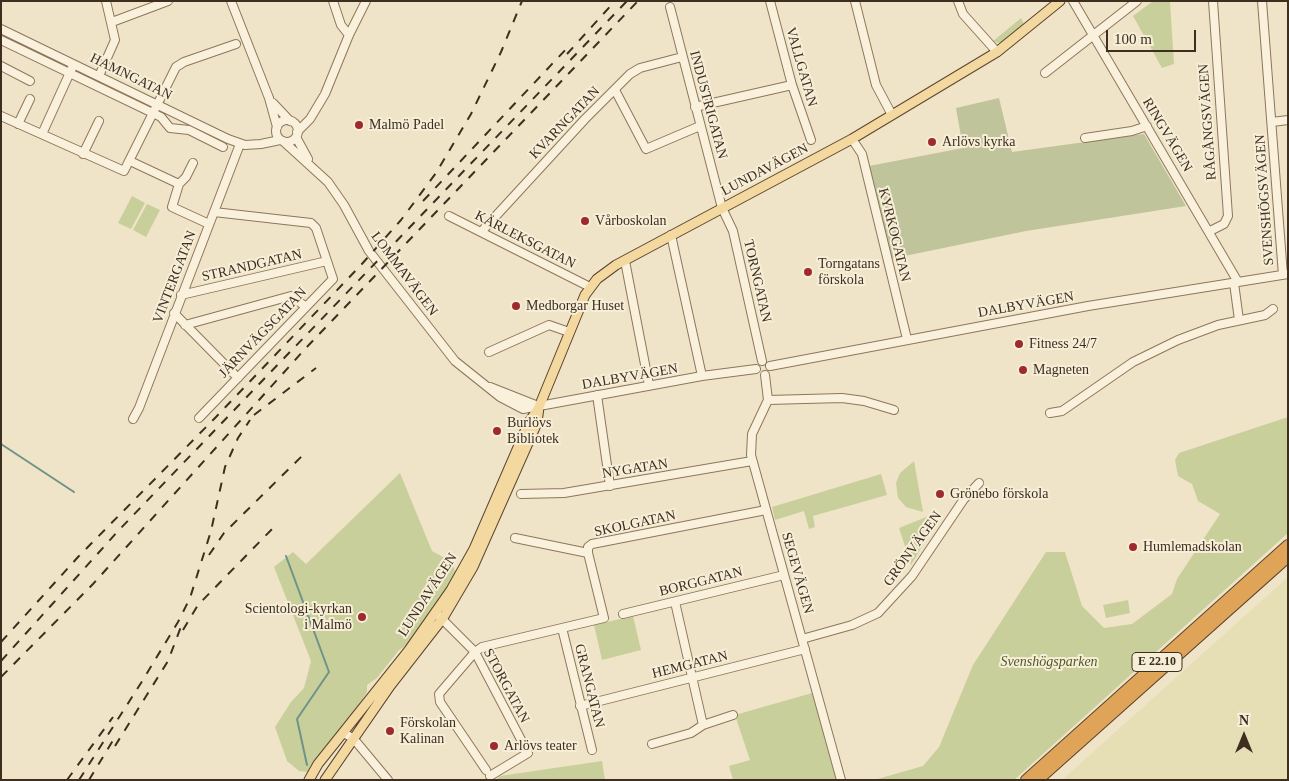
<!DOCTYPE html>
<meta charset="utf-8">
<style>
body{margin:0}
#map{position:relative;width:1289px;height:781px;overflow:hidden;background:#f0e4c8;font-family:"Times New Roman",serif}
canvas{display:block}
.frame{position:absolute;inset:0;border:2px solid #3d2e20;pointer-events:none}
.north{position:absolute;left:1219px;top:711px;width:50px;height:50px;-webkit-text-stroke:4px #f7eed8;paint-order:stroke;rotate:0deg;font-size:14px;font-weight:700;line-height:20px;text-align:center;color:#3d2e20}
.north::after{content:'';display:block;margin:auto;width:18px;height:22px;background:#3d2e20;clip-path:polygon(50% 0,100% 100%,50% 72%,0 100%)}
.scale{position:absolute;left:1106px;top:30px;width:90px;height:22px;box-sizing:border-box;border:2px solid #3d2e20;border-top:0;padding-left:6px;font-size:15px;line-height:18px;white-space:nowrap;color:#3d2e20;-webkit-text-stroke:4px #f7eed8;paint-order:stroke}
</style>
<div id="map">
<canvas width="1289" height="781"></canvas>
<div class="frame"></div>
<div class="north">N</div>
<div class="scale">100 m</div>
</div>
<script>
const c = document.querySelector('canvas').getContext('2d');
c.lineJoin = 'round';
function fillPath(path, color) {
  c.fillStyle = color;
  c.fill(path, 'evenodd');
}
function shape(rows) {
  const path = new Path2D();
  for (const r of rows) {
    if (r.length === 3) {
      path.moveTo(r[0] + r[2], r[1]);
      path.arc(r[0], r[1], r[2], 0, 2 * Math.PI);
      continue;
    }
    path.moveTo(r[0], r[1]);
    for (let i = 2; i < r.length; i += 2) path.lineTo(r[i], r[i + 1]);
  }
  return path;
}
function stroke(path, color, width, dash) {
  c.strokeStyle = color;
  c.lineWidth = width;
  c.lineCap = dash ? 'butt' : 'round';
  c.setLineDash(dash || []);
  c.stroke(path);
}
function write(font, color, halo, rows, align = 'center') {
  c.font = font + ' "Times New Roman",serif';
  c.lineWidth = 4;
  c.setLineDash([]);
  c.textBaseline = 'middle';
  c.strokeStyle = halo;
  c.fillStyle = color;
  for (const [text, x, y, turn = 0] of rows) {
    c.save();
    c.translate(x, y);
    c.rotate((+turn || 0) * Math.PI / 180);
    c.textAlign = isNaN(turn) ? turn : align;
    if (halo) c.strokeText(text, 0, 0);
    c.fillText(text, 0, 0);
    c.restore();
  }
}
fillPath(shape([
 [1288,577,1288,780,1062,780]
]), '#e6deb5');
fillPath(shape([
 [1153,1,1170,1,1174,64,1162,68,1133,16],
 [1021,18,1024,24,1001,43,992,42],
 [132,196,145,203,131,229,118,223],
 [147,204,160,210,146,237,133,230],
 [1288,417,1288,533,1014,780,874,780,923,766,939,747,973,665,1046,552,1065,552,1082,606,1104,628,1132,624,1172,594,1177,579,1220,514,1198,501,1192,484,1178,476,1175,460,1179,453],
 [914,461,923,512,906,507,898,498,896,483,900,473],
 [400,473,432,551,452,562,456,574,412,642,399,650,377,678,367,685,367,692,345,727,318,761,308,772,299,771,287,761,275,727,291,702,304,688,311,661,274,567,293,552,306,564],
 [881,474,887,495,813,516,815,527,809,529,804,511,775,520,772,507],
 [936,513,942,514,911,565,899,528],
 [1128,600,1130,613,1106,618,1103,605],
 [633,616,641,650,602,660,594,625],
 [812,693,838,780,733,780,729,766,750,760,735,715],
 [602,761,605,780,496,780,500,776]
]), '#c9cf9b');
fillPath(shape([
 [999,98,1012,152,1144,134,1186,206,1026,231,890,259,869,166,963,148,956,108]
]), '#bfc49a');
stroke(shape([
 [1,444,74,492],
 [286,556,329,672,297,719,307,765]
]), '#6f938a', 2);
const minor = shape([
 [231,1,269,98,277,127],
 [333,1,341,25,349,35],
 [770,1,792,85,811,140],
 [855,1,876,85,892,115],
 [958,1,963,14,997,52],
 [1073,1,1238,282],
 [1262,1,1283,275],
 [670,7,722,208,733,231,762,361],
 [112,22,168,1],
 [1,29,228,139,245,145,261,144,280,140],
 [1,40,161,117,170,128,189,130,223,147],
 [1,66,30,81],
 [1045,73,1137,1],
 [99,76,115,40,106,1],
 [615,90,646,149,700,126],
 [273,103,290,121],
 [695,107,792,85],
 [1,116,124,171,176,67,184,62,236,44],
 [287,131,11],
 [1272,122,1288,120],
 [18,124,30,99],
 [297,132,310,119,325,94,349,35,366,1],
 [42,134,72,68],
 [296,137,308,159],
 [1085,138,1132,131,1147,126],
 [852,139,862,154,907,339],
 [283,141,328,182,344,205,369,251,455,361,500,397,523,409,702,376,756,369],
 [83,154,99,121],
 [130,161,179,184],
 [193,163,186,177,179,184,172,207,209,224],
 [449,216,590,287],
 [482,231,585,119,630,74,640,68,682,57],
 [1210,231,1224,224,1228,216,1213,1],
 [671,235,702,376],
 [625,261,649,385],
 [1234,283,1239,320],
 [181,295,327,261],
 [174,313,238,378],
 [185,325,291,296,305,306],
 [489,352,549,325,569,332],
 [770,366,1088,306,1288,274],
 [765,375,768,400,752,434,751,455,841,780],
 [490,387,538,406],
 [597,395,610,486],
 [768,400,842,398,864,401,894,410],
 [1050,413,1062,411,1133,362,1178,340,1218,325,1265,315,1273,309],
 [199,418,333,279,316,228,311,223,214,212],
 [133,419,139,408,240,144],
 [521,494,564,493,752,461],
 [515,538,588,553,588,547,592,544,766,510],
 [675,602,703,725],
 [623,614,784,575],
 [439,616,475,652,528,753,490,776],
 [562,628,592,750],
 [802,639,852,625,878,613,912,576,964,499,979,483],
 [580,706,805,649],
 [343,733,353,738,388,780],
 [652,744,691,733,703,725,733,715],
 [486,770,440,702,439,694,475,652,482,647,604,618,588,553]
]);
const major = shape([
 [309,780,318,764,409,650,451,590,474,549,529,422,538,409],
 [325,780,390,686,443,618,473,567,537,423,539,407,585,295,597,279,616,265,852,139,997,52,1060,1]
]);
const highway = shape([
 [1026,780,1288,545],
 [1038,780,1288,557]
]);
stroke(minor, '#8d765c', 10);
stroke(major, '#5b4430', 11);
stroke(highway, '#5b4430', 12);
stroke(minor, '#faf1dc', 8);
stroke(major, '#f3d9a0', 9);
stroke(highway, '#e0a458', 10);
stroke(shape([
 [567,54,615,1],
 [423,201,569,46],
 [254,415,316,368],
 [209,555,224,533,303,455],
 [183,630,198,605,275,526],
 [1,642,78,557,216,417,361,265,401,220,436,173,471,114,501,52,522,1],
 [1,661,119,530,627,1],
 [1,677,93,584,305,349,638,1],
 [115,746,168,661,182,624],
 [67,780,113,717],
 [79,780,141,683,178,622,190,598,211,531,225,467,238,438,250,420],
 [89,780,115,737]
]), '#3d2e20', 2, [9, 9]);
for (const [x, y, r, color] of [
 [359,125,5,"#9e2a2b"],
 [932,142,5,"#9e2a2b"],
 [585,221,5,"#9e2a2b"],
 [808,272,5,"#9e2a2b"],
 [516,306,5,"#9e2a2b"],
 [1019,344,5,"#9e2a2b"],
 [1023,370,5,"#9e2a2b"],
 [497,431,5,"#9e2a2b"],
 [940,494,5,"#9e2a2b"],
 [1133,547,5,"#9e2a2b"],
 [362,617,5,"#9e2a2b"],
 [390,731,5,"#9e2a2b"],
 [494,746,5,"#9e2a2b"]
]) {
  const dot = new Path2D();
  dot.arc(x, y, r, 0, 2 * Math.PI);
  c.fillStyle = color;
  c.fill(dot);
  stroke(dot, '#f7eed8', 2);
}
for (const [x, y, w] of [
 [1157,662,50]
]) {
  const box = new Path2D();
  box.roundRect(x - w / 2, y - 9.5, w, 19, 4);
  c.fillStyle = '#f7eed8';
  c.fill(box);
  stroke(box, '#3d2e20', 1);
}
write('bold 12px', '#3d2e20', null, [
 ["E 22.10",1157,662]
]);
write('14px', '#3d2e20', '#f7eed8', [
 ["VALLGATAN",801,67,74],
 ["HAMNGATAN",131,77,26],
 ["INDUSTRIGATAN",708,105,75],
 ["RÅGÅNGSVÄGEN",1208,122,-94],
 ["KVARNGATAN",565,123,-46],
 ["RINGVÄGEN",1167,135,59],
 ["LUNDAVÄGEN",765,170,-28],
 ["SVENSHÖGSVÄGEN",1265,200,-94],
 ["KYRKOGATAN",894,235,76],
 ["KÄRLEKSGATAN",525,240,27],
 ["STRANDGATAN",252,266,-13],
 ["LOMMAVÄGEN",404,274,53],
 ["VINTERGATAN",175,277,-69],
 ["TORNGATAN",757,281,77],
 ["DALBYVÄGEN",1026,305,-10],
 ["JÄRNVÄGSGATAN",263,333,-46],
 ["DALBYVÄGEN",630,377,-10],
 ["NYGATAN",635,469,-9],
 ["SKOLGATAN",635,524,-12],
 ["GRÖNVÄGEN",913,549,-54],
 ["SEGEVÄGEN",797,573,74],
 ["BORGGATAN",701,582,-14],
 ["LUNDAVÄGEN",428,595,-57],
 ["HEMGATAN",690,665,-14],
 ["STORGATAN",506,686,62],
 ["GRANGATAN",589,686,76]
]);
write('14px', '#3d2e20', '#f7eed8', [
 ["Malmö Padel",369,125],
 ["Arlövs kyrka",942,142],
 ["Vårboskolan",595,221],
 ["Torngatans",818,264],
 ["förskola",818,280],
 ["Medborgar Huset",526,306],
 ["Fitness 24/7",1029,344],
 ["Magneten",1033,370],
 ["Burlövs",507,423],
 ["Bibliotek",507,439],
 ["Grönebo förskola",950,494],
 ["Humlemadskolan",1143,547],
 ["Scientologi-kyrkan",352,609,"right"],
 ["i Malmö",352,625,"right"],
 ["Förskolan",400,723],
 ["Kalinan",400,739],
 ["Arlövs teater",504,746]
], 'left');
write('italic 14px', '#4d5a26', '#f7eed8', [
 ["Svenshögsparken",1049,662]
]);
</script>
